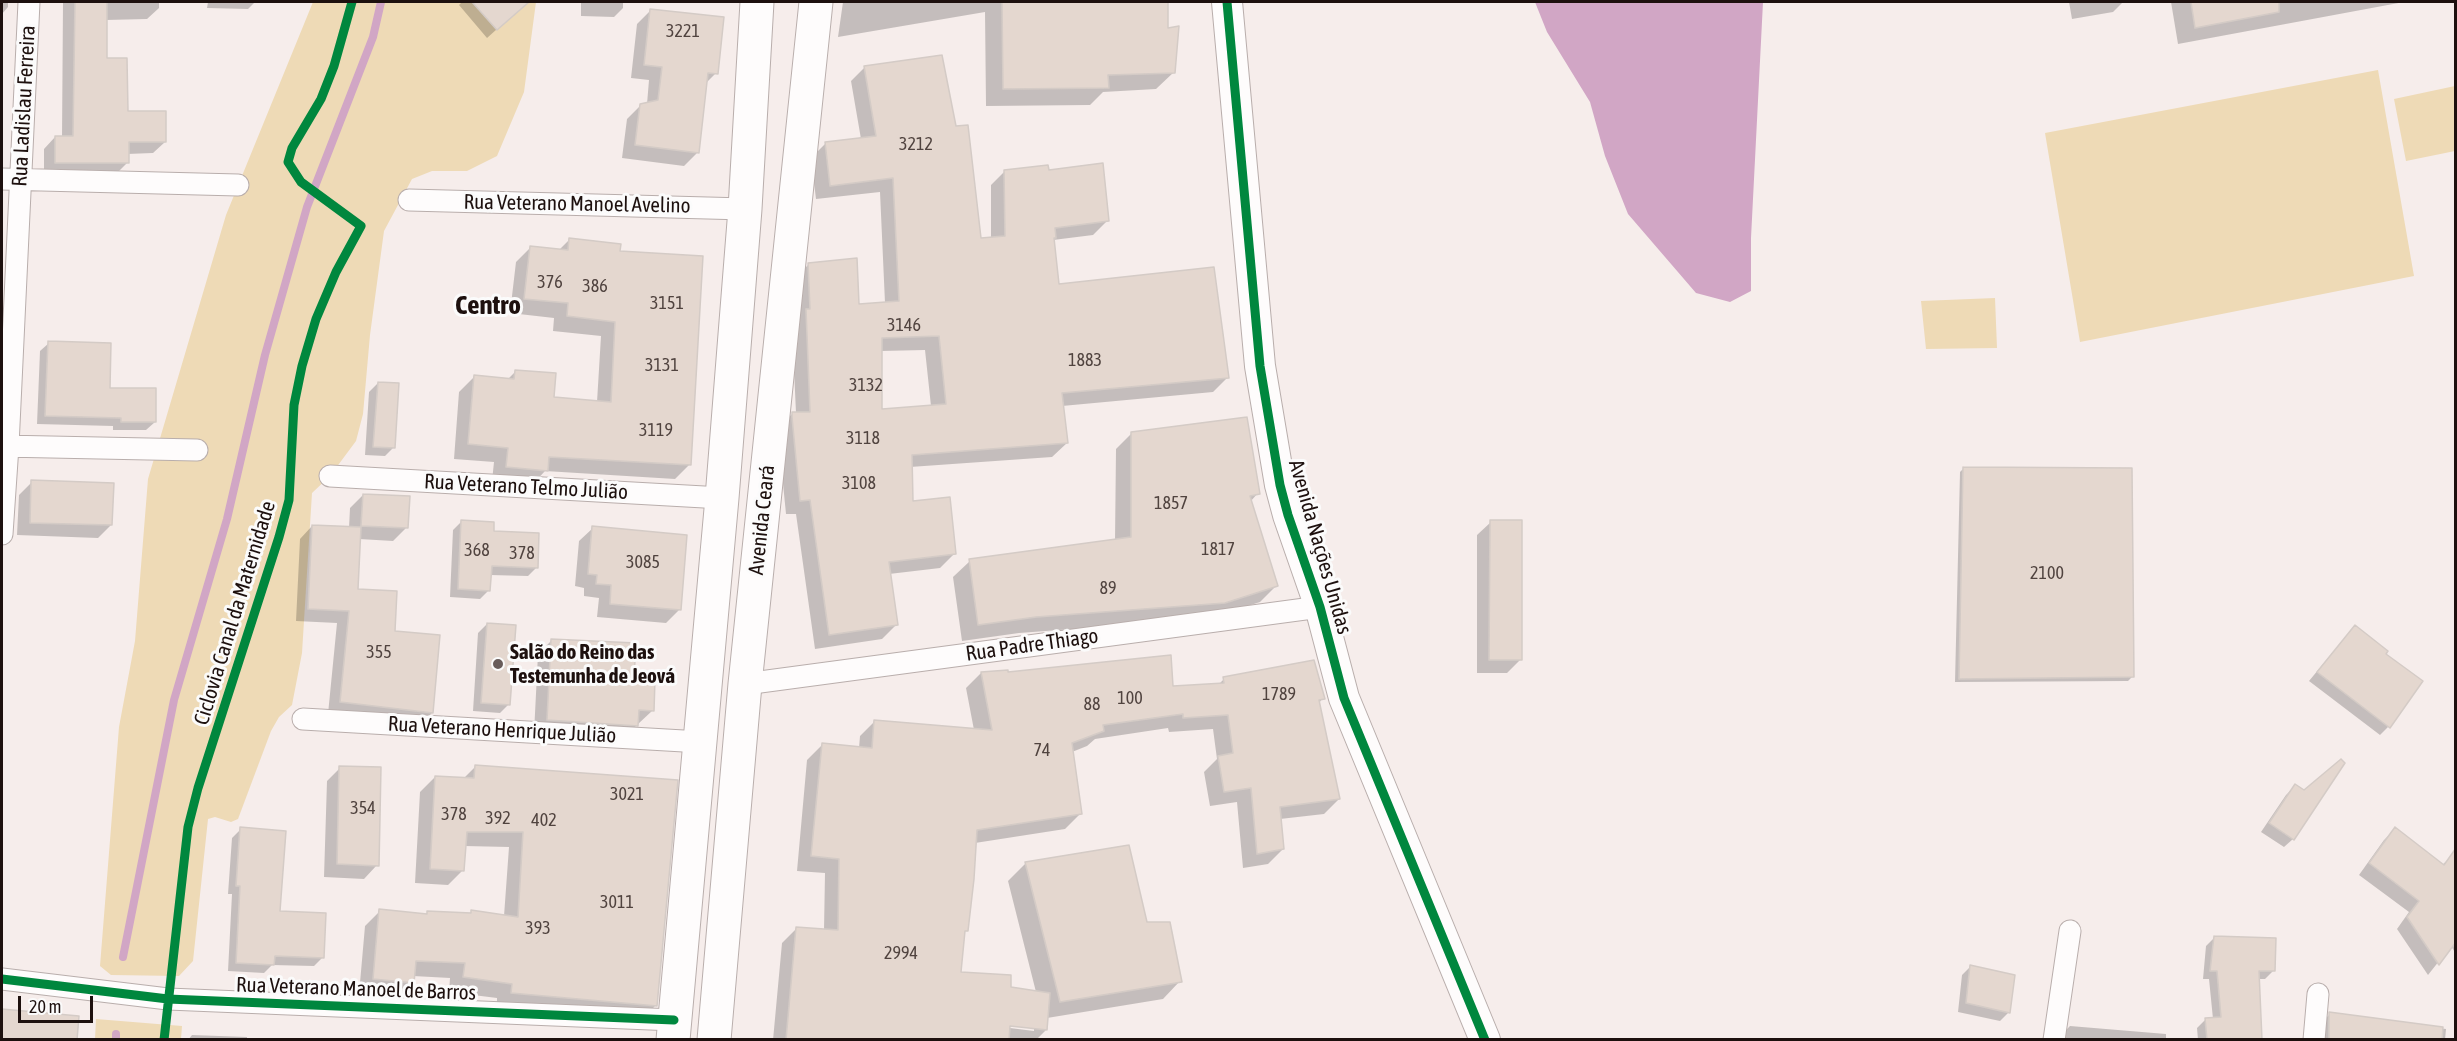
<!DOCTYPE html>
<meta charset="utf-8">
<style>
body{margin:0}
#map{position:relative;width:2457px;height:1041px;overflow:hidden;background:#f6edeb;font-family:"Asap Condensed",sans-serif}
canvas{display:block}
.frame{position:absolute;inset:0;border:3px solid #1d100e;pointer-events:none}
.scale{position:absolute;left:18px;top:996px;width:75px;height:27px;box-sizing:border-box;border:3px solid #1d100e;border-top:0;padding-left:8px;font-size:18px;line-height:21px;white-space:nowrap;color:#1d100e;-webkit-text-stroke:4px #fbfbfb;paint-order:stroke}
</style>
<div id="map">
<canvas width="2457" height="1041"></canvas>
<div class="frame"></div>
<div class="scale">20 m</div>
</div>
<script>
const c = document.querySelector('canvas').getContext('2d');
c.lineJoin = 'round';
function fillPath(path, color) {
  c.fillStyle = color;
  c.fill(path, 'evenodd');
}
function shape(rows) {
  const path = new Path2D();
  for (const r of rows) {
    path.moveTo(r[0], r[1]);
    for (let i = 2; i < r.length; i += 2) path.lineTo(r[i], r[i + 1]);
  }
  return path;
}
function stroke(path, color, width, dash) {
  c.strokeStyle = color;
  c.lineWidth = width;
  c.lineCap = dash ? 'butt' : 'round';
  c.setLineDash(dash || []);
  c.stroke(path);
}
function write(font, color, halo, rows, align = 'center') {
  c.font = font + ' "Asap Condensed",sans-serif';
  c.lineWidth = 6;
  c.setLineDash([]);
  c.textBaseline = 'middle';
  c.strokeStyle = halo;
  c.fillStyle = color;
  for (const [text, x, y, turn = 0] of rows) {
    c.save();
    c.translate(x, y);
    c.rotate((+turn || 0) * Math.PI / 180);
    c.textAlign = isNaN(turn) ? turn : align;
    if (halo) c.strokeText(text, 0, 0);
    c.fillText(text, 0, 0);
    c.restore();
  }
}
fillPath(shape([
 [313,2,536,2,524,92,497,156,467,171,432,171,412,179,384,231,370,335,363,414,356,441,330,476,312,493,302,653,292,705,279,717,271,731,238,819,231,822,215,817,208,819,193,961,179,976,111,975,100,966,119,727,135,641,148,479,226,215],
 [2378,70,2414,276,2080,342,2045,133],
 [2455,86,2455,151,2406,161,2394,99],
 [1995,298,1997,348,1926,349,1921,301],
 [96,1019,182,1026,181,1039,95,1039]
]), '#eedab6');
fillPath(shape([
 [1535,2,1763,2,1751,238,1751,291,1730,302,1696,293,1628,214,1605,156,1590,102,1547,32]
]), '#d1a6c5');
fillPath(shape([
 [2,2,8,2,8,7,2,14],
 [63,2,159,2,159,8,147,19,106,20,105,60,126,112,165,142,153,153,127,154,127,163,116,174,44,175,44,149,55,137,62,137],
 [208,2,255,2,248,9,207,8],
 [462,2,523,2,525,4,487,38,459,5],
 [581,2,623,2,623,8,614,17,581,16],
 [843,2,1167,2,1166,30,1174,72,1156,89,1103,92,1090,105,986,106,985,12,838,37],
 [2069,2,2123,2,2113,12,2072,19],
 [2171,2,2404,2,2178,44],
 [651,10,716,73,705,84,697,153,684,166,622,158,627,119,640,106,647,104,649,80,631,78,637,24],
 [865,67,980,239,991,239,991,185,1005,171,1048,172,1107,221,1093,235,1053,240,1058,285,1227,378,1213,392,1062,406,1067,443,1052,457,910,467,911,503,954,554,940,568,889,574,896,625,882,639,815,649,796,514,786,514,778,433,778,428,793,413,796,413,792,325,794,279,808,265,857,306,885,303,880,192,816,199,811,158,825,144,861,139,851,81],
 [925,350,931,406,880,411,881,351],
 [569,240,619,252,690,464,675,479,545,471,532,485,492,481,494,462,454,459,459,392,474,377,507,380,516,371,552,399,597,402,601,336,553,331,554,318,510,313,516,262,530,248,558,251],
 [49,343,108,389,155,422,146,430,113,430,113,426,37,424,40,351],
 [378,383,393,448,385,456,365,455,369,392],
 [1132,433,1258,493,1250,502,1276,586,1260,602,1208,619,1019,633,962,641,953,577,970,561,1115,540,1116,449],
 [1964,468,2132,677,2128,681,1955,682,1960,472],
 [32,482,111,525,98,538,17,535,19,495],
 [363,495,406,528,393,541,359,539,357,590,394,632,432,713,419,725,328,714,337,623,296,621,300,539,312,526,349,528,350,508],
 [462,521,492,533,537,567,528,576,490,575,489,590,480,599,450,597,453,530],
 [1491,522,1520,660,1507,673,1477,673,1477,535],
 [593,528,679,610,666,623,597,617,599,598,584,596,584,588,575,586,579,541],
 [487,624,508,705,500,713,473,711,478,633],
 [2347,635,2388,727,2380,735,2309,681],
 [551,641,632,679,652,711,623,738,534,733,538,654],
 [981,673,1172,687,1218,685,1224,679,1323,698,1319,703,1339,799,1324,814,1280,819,1283,849,1268,864,1243,868,1237,802,1210,806,1204,772,1217,759,1213,729,1169,732,1168,728,1095,739,1087,746,1072,752,1080,814,1065,829,975,843,960,974,1009,989,1036,992,1008,881,1026,863,1145,924,1180,981,1163,999,1047,1018,1046,1030,1036,1040,773,1040,782,943,797,928,824,930,825,873,797,871,807,760,822,745,859,748,860,736,875,721,974,730,966,688],
 [1002,1024,1034,1028,1034,1031,1002,1027],
 [475,767,656,1005,641,1020,497,1008,497,998,449,992,450,978,413,976,413,982,398,997,359,994,365,926,380,911,425,915,428,913,469,914,472,912,504,916,509,847,464,846,463,870,448,885,415,883,420,792,435,777,463,779],
 [340,768,377,865,364,879,324,877,327,781],
 [2295,786,2293,839,2284,847,2261,832,2286,795],
 [241,829,278,912,323,957,314,966,272,965,264,973,228,971,232,894,228,894,232,838],
 [2395,829,2442,865,2450,858,2456,861,2456,954,2451,946,2428,975,2397,929,2409,912,2359,875,2384,840],
 [2215,937,2274,970,2265,979,2258,979,2261,1040,2198,1040,2197,1028,2206,1019,2213,1019,2209,979,2203,979,2206,946],
 [1971,966,2009,1012,2000,1021,1958,1012,1962,975],
 [2330,1014,2446,1029,2445,1040,2318,1040,2319,1025],
 [2070,1026,2166,1034,2166,1040,2056,1040],
 [192,1035,247,1037,247,1040,188,1040]
]), '#0003');
stroke(shape([
 [123,957,174,700,227,519,265,355,307,207,373,37,381,2],
 [116,1040,116,1034]
]), '#d1a6c5', 8);
const building = shape([
 [75,2,107,2,107,58,127,58,128,111,166,111,166,142,129,142,129,163,55,163,55,136,73,136,75,2],
 [472,2,529,2,497,30,472,2],
 [1002,2,1168,2,1168,28,1179,26,1175,73,1108,75,1109,88,1003,89,1002,2],
 [2191,2,2279,2,2279,12,2195,28,2191,2],
 [650,9,724,17,718,74,708,73,699,153,635,145,640,104,658,100,662,67,644,65,650,9],
 [942,55,956,126,968,125,981,238,1005,236,1004,170,1048,165,1049,170,1103,163,1109,221,1055,228,1056,238,1054,238,1059,284,1214,267,1229,378,1062,393,1068,443,912,455,913,501,950,497,956,554,889,562,898,625,829,635,810,500,800,501,792,417,792,412,810,412,806,309,810,309,808,263,857,258,859,304,899,301,893,178,830,186,825,142,876,136,864,66,942,55],
 [939,336,946,404,882,409,882,338,939,336],
 [569,238,621,244,620,251,703,256,691,465,549,457,548,471,506,467,508,448,468,444,474,375,514,379,515,370,556,373,554,397,611,402,615,322,567,316,568,303,524,299,530,246,568,250,569,238],
 [48,341,111,343,110,388,156,388,156,422,121,422,121,418,45,416,48,341],
 [378,382,399,383,395,448,373,447,378,382],
 [1247,417,1260,494,1250,496,1278,586,1225,603,1036,617,978,625,969,559,1131,537,1131,432,1247,417],
 [1963,467,2132,468,2134,677,1959,679,1963,467],
 [31,480,114,483,112,525,30,523,31,480],
 [363,494,410,496,408,528,361,526,363,494],
 [461,520,494,522,494,531,539,533,538,568,492,566,490,591,458,589,461,520],
 [1490,520,1522,520,1522,660,1489,660,1490,520],
 [312,525,361,527,358,589,397,591,395,631,440,635,433,713,340,702,349,611,308,609,312,525],
 [592,526,687,535,681,610,610,604,611,585,596,584,597,575,588,574,592,526],
 [487,623,516,625,510,705,481,703,487,623],
 [2355,625,2388,651,2386,654,2423,681,2390,728,2317,672,2355,625],
 [551,639,636,643,634,678,655,679,654,711,639,710,638,726,547,720,551,639],
 [1171,655,1173,686,1224,683,1223,677,1314,660,1325,699,1319,700,1340,799,1280,807,1284,849,1257,854,1251,788,1224,792,1218,756,1233,753,1228,715,1183,718,1183,714,1103,725,1104,731,1072,743,1082,814,977,830,974,879,968,931,965,931,961,972,1011,975,1011,987,1050,993,1047,1030,1010,1026,1009,1040,786,1040,796,927,838,930,839,859,811,856,822,743,872,748,874,720,992,730,981,672,1008,670,1008,672,1171,655],
 [2341,759,2345,763,2294,840,2269,823,2295,784,2304,790,2341,759],
 [475,765,678,780,657,1006,511,993,512,984,463,977,465,963,416,961,414,983,373,979,379,909,427,914,427,911,471,913,471,910,518,917,523,832,467,832,464,871,430,869,435,776,474,778,475,765],
 [339,766,381,767,379,866,337,864,339,766],
 [240,827,286,831,280,911,326,913,324,958,275,956,274,965,236,963,240,886,236,886,240,827],
 [2395,827,2444,865,2456,848,2456,942,2439,965,2407,917,2419,901,2369,863,2395,827],
 [1129,845,1147,922,1170,922,1182,982,1060,1002,1025,862,1129,845],
 [2214,936,2276,938,2275,971,2259,971,2262,1040,2207,1040,2205,1018,2221,1017,2217,971,2210,971,2214,936],
 [1970,965,2015,975,2010,1013,1966,1003,1970,965],
 [2,1009,79,1016,77,1040,2,1040,2,1009],
 [2329,1012,2443,1027,2442,1040,2329,1040,2329,1012]
]);
fillPath(building, '#e4d7cf');
stroke(building, '#d4cbc6', 1.5);
const street = shape([
 [2,179,238,185],
 [409,200,745,209],
 [2,446,197,450],
 [330,476,722,498],
 [2,534,8,446,29,2],
 [745,684,1320,607],
 [303,719,701,742],
 [2,979,168,999,674,1020],
 [2054,1040,2070,931],
 [2314,1040,2318,994]
]);
const secondary = shape([
 [1227,2,1260,366,1280,485,1288,515,1320,607,1344,698,1485,1040]
]);
const primary = shape([
 [673,1040,722,498,745,209,757,2],
 [714,1040,745,684,816,2]
]);
stroke(street, '#b9aeac', 23);
stroke(secondary, '#b9aeac', 32);
stroke(primary, '#b9aeac', 35);
stroke(street, '#fefcfc', 21);
stroke(secondary, '#fefcfc', 30);
stroke(primary, '#fefcfc', 33);
stroke(shape([
 [1227,2,1260,366,1280,485,1288,515,1320,607,1344,698,1485,1040],
 [2,979,168,999,674,1020],
 [164,1040,188,827,198,788,279,537,289,500,294,405,302,366,316,319,336,272,361,226,301,182,288,162,292,148,321,99,334,66,352,2]
]), '#00873e', 9);
for (const [x, y, r, color] of [
 [498,664,6,"#695d5b"]
]) {
  const dot = new Path2D();
  dot.arc(x, y, r, 0, 2 * Math.PI);
  c.fillStyle = color;
  c.fill(dot);
  stroke(dot, '#fbfbfb', 2);
}
write('18px', '#50433f', null, [
 ["3221",683,31],
 ["3212",916,144],
 ["376",550,282],
 ["386",595,286],
 ["3151",667,303],
 ["3146",904,325],
 ["1883",1085,360],
 ["3131",662,365],
 ["3132",866,385],
 ["3119",656,430],
 ["3118",863,438],
 ["3108",859,483],
 ["1857",1171,503],
 ["1817",1218,549],
 ["368",477,550],
 ["378",522,553],
 ["3085",643,562],
 ["2100",2047,573],
 ["89",1108,588],
 ["355",379,652],
 ["1789",1279,694],
 ["100",1130,698],
 ["88",1092,704],
 ["74",1042,750],
 ["3021",627,794],
 ["354",363,808],
 ["378",454,814],
 ["392",498,818],
 ["402",544,820],
 ["3011",617,902],
 ["393",538,928],
 ["2994",901,953]
]);
write('21px', '#1d100e', '#fbfbfb', [
 ["Rua Ladislau Ferreira",24,106,-87],
 ["Rua Veterano Manoel Avelino",577,204,1],
 ["Rua Veterano Telmo Julião",526,487,3],
 ["Avenida Ceará",762,520,-84],
 ["Avenida Nações Unidas",1320,547,74],
 ["Ciclovia Canal da Maternidade",235,613,-73],
 ["Rua Padre Thiago",1032,645,-8],
 ["Rua Veterano Henrique Julião",502,730,3],
 ["Rua Veterano Manoel de Barros",356,989,2]
]);
write('bold 21px', '#1d100e', '#fbfbfb', [
 ["Salão do Reino das",510,652],
 ["Testemunha de Jeová",510,676]
], 'left');
write('bold 27px', '#1d100e', '#fbfbfb', [
 ["Centro",488,305]
]);
</script>
